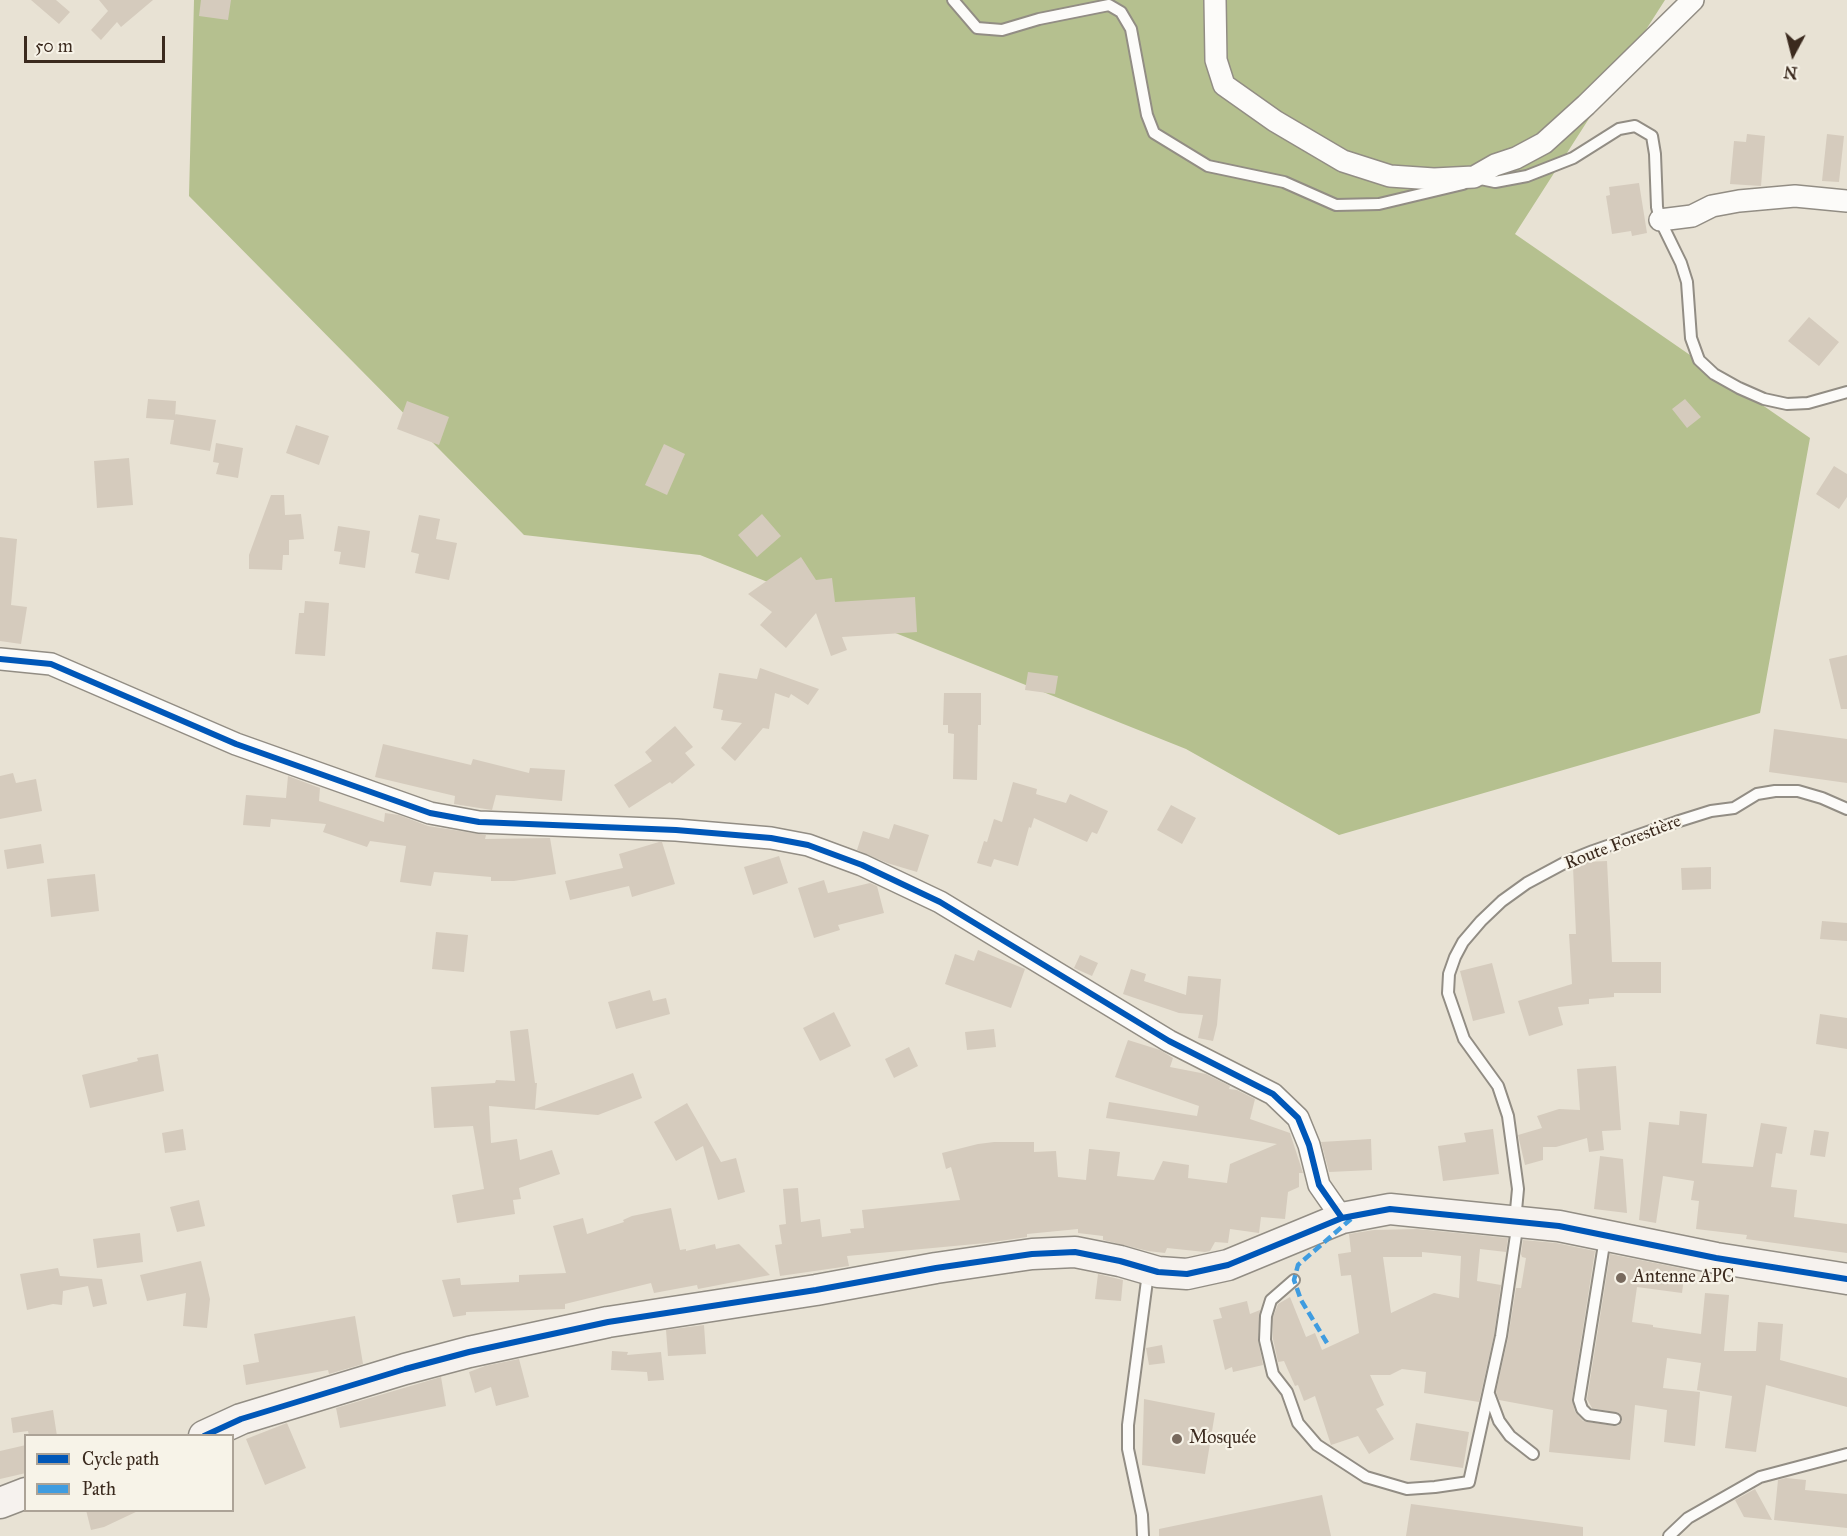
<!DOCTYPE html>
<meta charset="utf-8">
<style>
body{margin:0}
#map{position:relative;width:1847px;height:1536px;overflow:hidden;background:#e8e2d4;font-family:"IM FELL Great Primer",serif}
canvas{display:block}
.legend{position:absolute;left:24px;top:1434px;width:210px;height:78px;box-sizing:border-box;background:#f7f3e8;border:2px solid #aca397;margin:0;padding:8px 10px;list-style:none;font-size:18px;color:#3b2a1e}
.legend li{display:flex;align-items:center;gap:12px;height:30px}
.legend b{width:30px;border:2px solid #aca397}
.north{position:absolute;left:1763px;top:24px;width:60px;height:60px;-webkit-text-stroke:4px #f7f3e8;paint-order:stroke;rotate:187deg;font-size:16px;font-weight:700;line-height:24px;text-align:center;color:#3b2a1e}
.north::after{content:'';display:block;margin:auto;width:21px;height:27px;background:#3b2a1e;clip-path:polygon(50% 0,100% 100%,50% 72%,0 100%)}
.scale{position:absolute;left:24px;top:36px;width:141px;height:27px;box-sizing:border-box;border:3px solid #3b2a1e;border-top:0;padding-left:8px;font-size:18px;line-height:21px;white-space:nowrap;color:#3b2a1e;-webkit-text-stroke:4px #f7f3e8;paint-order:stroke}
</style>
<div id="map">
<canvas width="1847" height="1536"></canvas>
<ul class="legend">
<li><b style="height:8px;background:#0057b8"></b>Cycle path</li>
<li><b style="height:8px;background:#3f9ce0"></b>Path</li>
</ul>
<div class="north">N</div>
<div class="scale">50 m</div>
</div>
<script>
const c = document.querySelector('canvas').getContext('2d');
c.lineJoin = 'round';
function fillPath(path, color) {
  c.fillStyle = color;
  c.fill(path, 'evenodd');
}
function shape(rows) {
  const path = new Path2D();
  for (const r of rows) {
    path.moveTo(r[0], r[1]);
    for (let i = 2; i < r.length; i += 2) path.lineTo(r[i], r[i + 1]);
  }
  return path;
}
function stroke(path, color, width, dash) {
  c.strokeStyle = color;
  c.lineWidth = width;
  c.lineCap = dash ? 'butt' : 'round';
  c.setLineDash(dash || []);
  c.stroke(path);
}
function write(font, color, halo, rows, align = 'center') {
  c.font = font + ' "IM FELL Great Primer",serif';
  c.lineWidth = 4.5;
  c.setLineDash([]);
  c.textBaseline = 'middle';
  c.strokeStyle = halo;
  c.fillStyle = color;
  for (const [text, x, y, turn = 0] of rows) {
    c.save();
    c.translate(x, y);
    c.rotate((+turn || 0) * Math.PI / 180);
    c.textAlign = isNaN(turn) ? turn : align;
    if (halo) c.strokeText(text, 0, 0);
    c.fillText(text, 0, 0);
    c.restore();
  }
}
fillPath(shape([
 [194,0,1665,0,1515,234,1810,438,1760,713,1339,835,1186,749,700,555,524,535,189,196]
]), '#b5c08f');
fillPath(shape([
 [31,0,56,0,70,12,59,24],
 [99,0,153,0,121,27,117,22,101,40,91,30,108,11],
 [201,0,231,0,228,20,199,16],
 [1747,134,1765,136,1761,186,1730,184,1734,141,1746,142],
 [1827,134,1844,136,1839,182,1822,181],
 [1639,183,1647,233,1632,236,1631,231,1612,234,1606,196,1610,195,1609,187],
 [1809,317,1839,342,1819,366,1788,341],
 [148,399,176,401,175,417,175,414,216,420,210,451,170,444,174,420,146,418],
 [1685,399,1701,417,1687,428,1672,409],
 [407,401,449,417,439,445,397,429],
 [296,425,329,436,319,465,286,453],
 [216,443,243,448,238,478,216,474,219,463,213,462],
 [664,444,685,454,667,495,645,485],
 [129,458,133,505,97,508,94,461],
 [1834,466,1847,474,1847,497,1839,509,1816,494],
 [271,495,284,495,285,515,301,514,304,539,289,540,289,555,283,555,282,570,249,569,249,555],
 [762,514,781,536,757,557,738,535],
 [419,515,440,519,436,539,457,543,449,580,415,573,419,554,411,552],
 [338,526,370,531,365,568,339,564,341,552,334,551],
 [0,537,17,539,11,605,27,607,21,644,0,641],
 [801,557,816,580,832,578,835,602,915,597,917,632,842,637,847,650,831,656,816,613,786,648,760,625,772,612,748,594],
 [305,601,329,603,325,656,295,654,299,613,304,613],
 [1847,655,1847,709,1841,709,1829,659],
 [760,668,819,689,808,705,791,694,789,698,775,693,769,729,763,728,735,761,721,748,742,723,721,720,723,710,713,708,719,673,757,679],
 [1028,672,1058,676,1055,694,1025,690],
 [944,693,981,693,981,725,978,725,977,780,953,779,954,734,948,733,948,725,943,725],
 [675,726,693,747,685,753,695,765,672,784,670,782,629,808,614,785,652,761,645,752],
 [1774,729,1847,739,1847,783,1769,772],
 [383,744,471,765,473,759,529,773,530,768,565,770,562,801,496,795,492,810,454,804,455,796,375,777],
 [13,773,16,783,36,779,42,811,0,819,0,776],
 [288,776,320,788,319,801,384,822,385,813,399,815,428,826,486,835,485,839,550,838,556,874,514,881,491,881,491,877,434,872,431,886,400,882,406,846,370,841,367,847,323,832,326,824,271,819,270,827,243,825,246,795,286,798],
 [1013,782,1037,789,1036,794,1066,803,1070,794,1108,811,1097,834,1092,832,1087,842,1034,818,1031,828,1029,827,1018,866,994,859,991,867,977,863,984,841,987,842,994,819,1002,822],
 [1171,805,1196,818,1182,844,1157,830],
 [894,824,929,835,917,872,887,863,857,850,863,831,889,839],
 [659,842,662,842,675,884,632,897,629,886,570,900,565,881,623,868,619,854],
 [41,844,44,863,7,869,4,850],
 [779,856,788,883,753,895,744,867],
 [1607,861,1612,962,1661,962,1661,993,1614,993,1614,997,1589,999,1589,1004,1558,1007,1563,1025,1529,1036,1518,1001,1572,984,1569,934,1576,934,1573,867,1585,862],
 [1711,867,1711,889,1682,890,1681,868],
 [95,874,99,911,51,917,47,879],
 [824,880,828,893,870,883,877,886,884,913,838,925,840,930,814,938,798,888],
 [1822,921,1847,923,1847,941,1820,939],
 [436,932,468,935,464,972,432,969],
 [978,950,1025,969,1011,1008,945,984,955,954,974,961],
 [1080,955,1098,963,1092,976,1074,968],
 [1492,963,1505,1013,1473,1021,1460,971],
 [1131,969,1146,974,1144,981,1186,995,1188,976,1221,979,1217,1025,1213,1041,1198,1038,1203,1015,1179,1013,1123,994],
 [650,990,653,1001,666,998,670,1014,616,1029,608,1002],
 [834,1012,851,1046,820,1061,803,1028],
 [1820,1014,1847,1018,1847,1049,1816,1044],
 [528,1029,535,1083,537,1083,535,1109,633,1073,642,1098,598,1115,489,1106,491,1143,517,1139,520,1160,552,1150,560,1174,519,1188,521,1199,513,1200,515,1214,457,1223,452,1195,484,1189,473,1126,434,1128,431,1087,495,1083,496,1080,515,1081,510,1031],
 [994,1029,996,1047,967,1050,965,1032],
 [1128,1040,1160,1050,1173,1058,1170,1067,1206,1074,1230,1086,1229,1089,1237,1090,1255,1099,1250,1119,1290,1133,1303,1173,1299,1173,1299,1187,1288,1192,1285,1219,1261,1217,1259,1233,1230,1229,1228,1243,1215,1242,1210,1251,1205,1252,1167,1248,1165,1253,1148,1251,1103,1240,1103,1236,1078,1233,1078,1229,1027,1234,1027,1237,986,1243,847,1256,849,1266,780,1276,775,1245,782,1244,779,1225,786,1224,783,1189,798,1188,801,1222,820,1219,822,1237,851,1233,850,1229,864,1228,862,1210,960,1200,951,1167,946,1169,942,1153,978,1144,994,1142,1034,1142,1034,1152,1056,1151,1058,1177,1086,1180,1089,1149,1120,1152,1117,1176,1154,1180,1163,1161,1189,1165,1188,1178,1227,1183,1230,1164,1277,1144,1106,1118,1109,1102,1197,1116,1199,1106,1115,1077],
 [909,1047,918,1066,894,1078,885,1059],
 [158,1054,164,1091,90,1108,82,1075,138,1061,137,1058],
 [1616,1066,1621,1130,1602,1131,1604,1150,1589,1152,1587,1138,1556,1147,1543,1147,1543,1160,1525,1165,1518,1135,1542,1128,1537,1116,1559,1109,1580,1110,1577,1069],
 [687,1103,721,1162,736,1158,745,1192,718,1200,703,1146,676,1161,654,1122],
 [1680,1111,1707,1114,1702,1163,1753,1167,1761,1123,1787,1127,1782,1154,1776,1153,1771,1187,1797,1190,1794,1217,1847,1224,1847,1253,1746,1239,1747,1235,1696,1229,1699,1201,1691,1200,1694,1181,1663,1176,1656,1223,1639,1220,1649,1122,1679,1125],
 [183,1129,186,1150,165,1153,162,1133],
 [1493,1129,1499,1174,1443,1181,1438,1146,1466,1142,1464,1133],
 [1814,1130,1829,1132,1825,1157,1810,1155],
 [1371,1139,1372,1170,1329,1172,1321,1142],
 [1600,1156,1623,1159,1627,1213,1594,1209],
 [199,1200,205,1226,177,1232,170,1207],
 [671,1208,680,1250,686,1249,686,1251,715,1244,716,1249,739,1244,770,1275,698,1289,697,1285,654,1293,651,1283,565,1304,565,1309,466,1312,466,1315,453,1317,442,1280,460,1278,461,1285,519,1282,519,1275,566,1273,553,1226,583,1218,587,1234,624,1222,623,1220,632,1216],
 [1417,1229,1508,1238,1506,1252,1480,1249,1477,1281,1501,1285,1494,1335,1479,1402,1424,1393,1426,1372,1402,1369,1390,1375,1370,1375,1384,1405,1376,1409,1394,1439,1369,1454,1358,1436,1331,1445,1315,1396,1304,1401,1298,1385,1295,1386,1284,1361,1278,1362,1273,1339,1273,1317,1278,1304,1290,1297,1306,1337,1315,1333,1322,1350,1359,1333,1351,1275,1341,1276,1338,1254,1351,1252,1349,1234,1374,1230],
 [1422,1252,1461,1256,1459,1298,1434,1293,1391,1313,1383,1257,1422,1257],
 [140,1233,143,1262,97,1268,93,1239],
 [1523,1240,1556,1243,1595,1251,1572,1399,1575,1412,1583,1421,1614,1426,1618,1426,1622,1421,1619,1413,1592,1408,1587,1399,1610,1254,1685,1269,1682,1293,1637,1287,1632,1322,1653,1325,1653,1327,1701,1334,1705,1293,1729,1295,1724,1351,1756,1351,1758,1322,1783,1324,1780,1360,1847,1378,1847,1407,1766,1385,1756,1452,1725,1448,1732,1396,1697,1390,1701,1363,1667,1358,1663,1388,1700,1392,1695,1446,1664,1442,1667,1410,1635,1405,1630,1460,1549,1452,1553,1410,1499,1400,1496,1392,1508,1338,1516,1288,1521,1288,1526,1258,1522,1257,1521,1254],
 [201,1261,210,1299,207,1328,183,1326,186,1293,147,1301,140,1275],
 [58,1268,60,1276,102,1279,107,1304,93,1307,88,1286,63,1291,62,1305,53,1304,27,1310,20,1274],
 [1098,1274,1123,1280,1121,1301,1095,1299],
 [1247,1301,1250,1314,1260,1310,1258,1340,1263,1365,1233,1372,1232,1367,1225,1370,1213,1320,1222,1318,1219,1308],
 [355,1316,363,1364,329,1374,328,1370,246,1385,243,1365,259,1362,254,1334],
 [704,1325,706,1354,668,1356,666,1330],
 [1162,1345,1165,1363,1149,1365,1146,1348],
 [612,1351,628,1352,627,1355,661,1352,664,1380,648,1381,647,1372,611,1370],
 [519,1359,529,1397,496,1406,491,1387,475,1393,469,1372,485,1366],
 [441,1377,446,1406,340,1428,336,1408],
 [1144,1399,1215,1413,1205,1474,1142,1465],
 [53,1410,57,1436,29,1436,28,1431,13,1433,11,1418],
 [287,1423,306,1468,265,1485,246,1439],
 [1416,1423,1469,1432,1463,1468,1410,1460],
 [26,1445,26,1473,0,1479,0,1451],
 [1786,1478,1806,1480,1805,1490,1847,1494,1847,1528,1774,1520,1778,1480],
 [1755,1489,1772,1520,1744,1517,1735,1500],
 [1322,1495,1331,1536,1159,1536,1159,1529],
 [1411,1504,1583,1527,1583,1536,1406,1536],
 [86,1510,140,1510,104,1527,91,1530]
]), '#d5cbbd');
const lane = shape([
 [953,0,977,28,1002,30,1039,19,1109,5,1121,12,1131,29,1147,115,1154,133,1208,166,1284,182,1336,205,1379,204,1463,184],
 [1476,178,1495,182,1527,176,1573,158,1619,129,1635,126,1652,136,1655,154,1657,207,1660,220,1681,263,1687,282,1691,338,1699,360,1714,374,1739,388,1764,399,1787,404,1808,403,1847,392],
 [1605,1238,1579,1400,1582,1409,1588,1415,1615,1419],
 [1294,1280,1271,1300,1266,1316,1265,1340,1273,1374,1287,1392,1298,1423,1317,1445,1366,1477,1407,1489,1435,1487,1469,1482,1501,1336,1516,1235,1515,1221,1518,1189,1508,1116,1498,1086,1464,1039,1448,993,1449,974,1455,957,1463,942,1481,921,1502,901,1527,883,1568,861,1593,851,1676,822,1711,811,1734,808,1757,794,1775,791,1798,791,1822,798,1847,809],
 [1489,1394,1499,1421,1510,1436,1533,1454],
 [1143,1536,1142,1515,1128,1449,1128,1425,1148,1273],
 [1669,1536,1688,1518,1760,1477,1847,1454]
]);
const street = shape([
 [1215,0,1216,60,1224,85,1275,121,1343,161,1390,176,1434,179,1474,177,1495,165,1516,158,1544,143,1586,105,1693,0],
 [1660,220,1692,216,1712,206,1739,201,1795,196,1847,201],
 [0,659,51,664,236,744,430,813,479,822,676,830,771,838,808,845,862,865,940,902,1169,1041,1273,1094,1298,1118,1309,1145,1319,1185,1342,1218]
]);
const secondary = shape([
 [204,1436,241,1419,405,1369,469,1352,608,1322,816,1290,936,1268,1032,1254,1075,1252,1120,1261,1158,1272,1187,1274,1228,1265,1342,1218,1390,1209,1559,1226,1716,1258,1847,1279],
 [0,1503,26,1493]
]);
stroke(lane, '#928d84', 14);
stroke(street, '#928d84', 24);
stroke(secondary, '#928d84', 33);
stroke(lane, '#fcfbf9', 10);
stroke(street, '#fcfbf9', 21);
stroke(secondary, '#f6f2ee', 30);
stroke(shape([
 [1327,1343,1301,1300,1294,1280,1298,1265,1351,1219]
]), '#3f9ce0', 4.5, [9, 4.5]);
stroke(shape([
 [0,659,51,664,236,744,430,813,479,822,676,830,771,838,808,845,862,865,940,902,1169,1041,1273,1094,1298,1118,1309,1145,1319,1185,1342,1218],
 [204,1436,241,1419,405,1369,469,1352,608,1322,816,1290,936,1268,1032,1254,1075,1252,1120,1261,1158,1272,1187,1274,1228,1265,1342,1218,1390,1209,1559,1226,1716,1258,1847,1279]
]), '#0057b8', 6);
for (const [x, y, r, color] of [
 [1621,1278,6,"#786a5e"],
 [1177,1439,6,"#786a5e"]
]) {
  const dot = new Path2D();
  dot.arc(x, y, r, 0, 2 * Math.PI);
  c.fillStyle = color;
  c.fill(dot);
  stroke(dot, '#f7f3e8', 2);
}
write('18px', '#3b2a1e', '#f7f3e8', [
 ["Route Forestière",1623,843,-21]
]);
write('18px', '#3b2a1e', '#f7f3e8', [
 ["Antenne APC",1633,1278],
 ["Mosquée",1189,1439]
], 'left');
</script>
